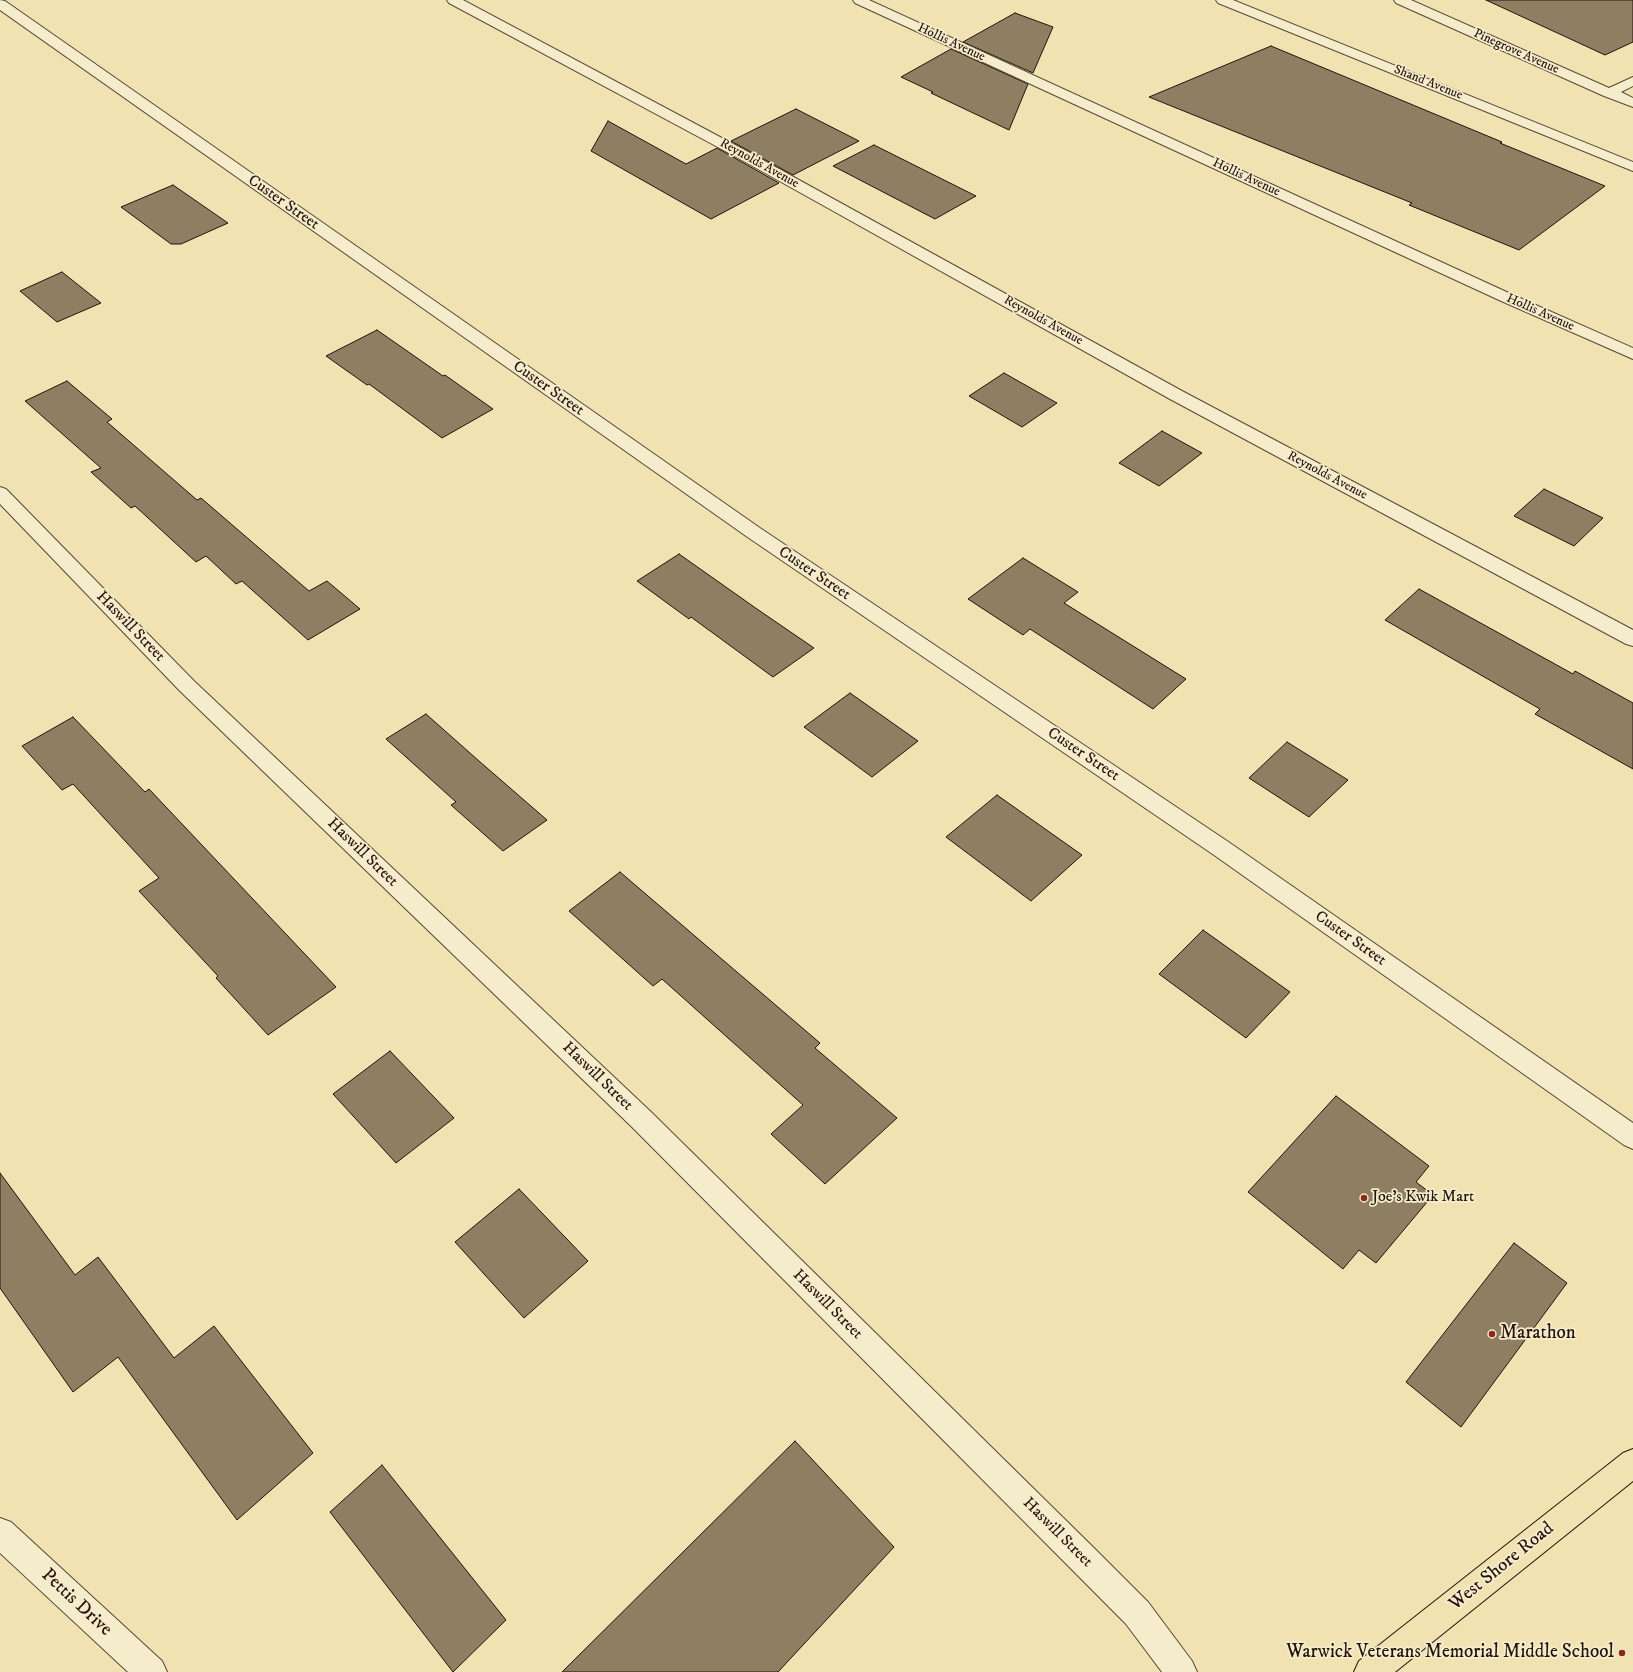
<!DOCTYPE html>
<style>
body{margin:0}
canvas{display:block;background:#f0e2b1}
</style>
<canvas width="1633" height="1672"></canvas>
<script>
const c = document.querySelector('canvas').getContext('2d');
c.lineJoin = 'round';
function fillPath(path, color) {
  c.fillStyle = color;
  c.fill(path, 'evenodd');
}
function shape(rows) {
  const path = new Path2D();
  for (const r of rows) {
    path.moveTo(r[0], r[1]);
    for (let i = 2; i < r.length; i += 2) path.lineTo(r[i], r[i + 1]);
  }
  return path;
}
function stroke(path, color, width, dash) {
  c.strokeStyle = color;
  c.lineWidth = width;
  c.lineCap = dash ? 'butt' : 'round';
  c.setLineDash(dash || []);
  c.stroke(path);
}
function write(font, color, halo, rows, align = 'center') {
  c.font = font + ' "IM FELL DW Pica",serif';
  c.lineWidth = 3.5;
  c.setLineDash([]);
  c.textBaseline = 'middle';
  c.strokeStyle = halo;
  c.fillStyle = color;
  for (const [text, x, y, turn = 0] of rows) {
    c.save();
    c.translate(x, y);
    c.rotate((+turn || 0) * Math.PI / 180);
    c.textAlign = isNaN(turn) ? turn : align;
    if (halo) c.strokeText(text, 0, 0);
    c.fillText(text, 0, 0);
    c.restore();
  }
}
const building = shape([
 [1486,0,1633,0,1633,42,1605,55,1486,0],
 [1015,13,1053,27,1033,73,963,42,1015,13],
 [1271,46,1502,142,1500,143,1605,186,1519,250,1409,205,1412,203,1149,97,1271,46],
 [951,49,1028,84,1009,130,931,93,933,92,901,77,951,49],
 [796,109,859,141,793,175,731,141,796,109],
 [608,121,686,164,717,148,779,183,711,219,591,151,608,121],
 [874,145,976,196,935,219,833,166,874,145],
 [173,185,228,223,181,244,171,244,121,207,173,185],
 [62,272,101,303,57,322,20,291,62,272],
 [377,330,443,376,445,375,493,409,442,438,369,384,367,385,326,356,377,330],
 [1004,373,1057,403,1022,427,969,396,1004,373],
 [67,381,112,419,107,422,197,500,201,498,309,591,327,581,360,609,308,640,242,581,236,584,206,556,196,562,135,506,131,508,91,472,101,468,25,401,67,381],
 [1162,431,1202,453,1159,486,1119,463,1162,431],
 [1544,489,1603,518,1574,546,1514,516,1544,489],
 [679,554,757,609,814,648,773,677,691,617,689,619,637,581,679,554],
 [1023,558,1078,592,1064,603,1186,679,1153,709,1030,629,1023,635,968,599,1023,558],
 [1419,589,1573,674,1575,671,1633,703,1633,769,1535,714,1540,709,1385,620,1419,589],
 [850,693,918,741,872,777,804,727,850,693],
 [426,714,479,761,547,820,503,851,451,805,456,802,386,739,426,714],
 [73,717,145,792,149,789,336,987,268,1035,216,978,218,976,139,891,159,878,73,784,62,790,22,746,73,717],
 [1287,742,1348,780,1309,817,1249,778,1287,742],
 [997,795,1082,855,1031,901,946,837,997,795],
 [620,872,820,1043,815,1048,897,1118,825,1184,771,1134,803,1105,662,979,653,986,569,911,620,872],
 [1203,930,1290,992,1246,1038,1159,974,1203,930],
 [390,1051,454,1118,396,1163,333,1094,390,1051],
 [1336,1096,1429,1166,1416,1182,1433,1195,1376,1263,1359,1250,1343,1269,1248,1192,1336,1096],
 [0,1173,75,1275,98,1257,174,1358,214,1326,313,1453,237,1520,118,1357,73,1392,0,1288,0,1173],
 [519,1189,588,1261,524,1318,455,1242,519,1189],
 [1514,1243,1567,1283,1461,1427,1406,1382,1514,1243],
 [795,1441,894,1547,778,1672,562,1672,795,1441],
 [382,1465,506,1620,453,1672,330,1512,382,1465]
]);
fillPath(building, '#8e7f62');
stroke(building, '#24130c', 1);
const minor = shape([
 [0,0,5,1,760,528,1230,843,1633,1123,1633,1149,1624,1145,1214,855,746,536,0,10,0,0],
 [447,0,463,0,750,153,1182,391,1633,630,1633,646,1626,644,1170,399,740,159,449,3,447,0],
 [853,0,869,0,1511,294,1633,348,1633,359,1499,300,855,3,853,0],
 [1216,0,1233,0,1633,162,1633,171,1218,3,1216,0],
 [1394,0,1411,0,1609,88,1633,77,1633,86,1621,92,1633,98,1633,107,1604,96,1396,3,1394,0],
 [0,487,6,489,194,681,650,1111,1096,1550,1148,1602,1192,1661,1197,1672,1162,1672,1126,1624,632,1127,180,691,0,504,0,487],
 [0,1518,11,1522,162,1661,167,1672,128,1672,0,1553,0,1518]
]);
const primary = shape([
 [1633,1449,1633,1481,1395,1672,1354,1672,1359,1661,1623,1453,1633,1449]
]);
stroke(minor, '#574735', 2);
stroke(primary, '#24130c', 2);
fillPath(minor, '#f5eccc');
fillPath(primary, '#f0e2b1');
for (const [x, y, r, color] of [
 [1364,1198,4,"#8f2418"],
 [1492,1334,4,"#8f2418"],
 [1622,1653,4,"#8f2418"]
]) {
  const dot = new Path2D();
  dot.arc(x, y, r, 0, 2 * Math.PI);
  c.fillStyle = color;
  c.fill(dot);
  stroke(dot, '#f5eccc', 1.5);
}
write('13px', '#24130c', '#f5eccc', [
 ["Hollis Avenue",951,43,25],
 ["Pinegrove Avenue",1516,52,24],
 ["Shand Avenue",1428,83,22],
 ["Reynolds Avenue",759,164,29],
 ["Hollis Avenue",1246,178,25],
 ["Hollis Avenue",1540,313,24],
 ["Reynolds Avenue",1043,321,29],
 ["Reynolds Avenue",1327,476,28]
]);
write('16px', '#24130c', '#f5eccc', [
 ["Custer Street",283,203,35],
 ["Custer Street",548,389,35],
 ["Custer Street",814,574,34],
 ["Haswill Street",130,627,46],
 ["Custer Street",1083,755,34],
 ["Haswill Street",362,853,44],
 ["Custer Street",1350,939,35],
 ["Haswill Street",597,1077,44],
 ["Haswill Street",827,1305,45],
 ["Haswill Street",1057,1533,45]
]);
write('16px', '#24130c', '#f5eccc', [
 ["Joe's Kwik Mart",1372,1198]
], 'left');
write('19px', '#24130c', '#f5eccc', [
 ["Marathon",1500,1334],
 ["Warwick Veterans Memorial Middle School",1614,1653,"right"]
], 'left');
write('19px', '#24130c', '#f5eccc', [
 ["West Shore Road",1502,1567,-39],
 ["Pettis Drive",76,1603,43]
]);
</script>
